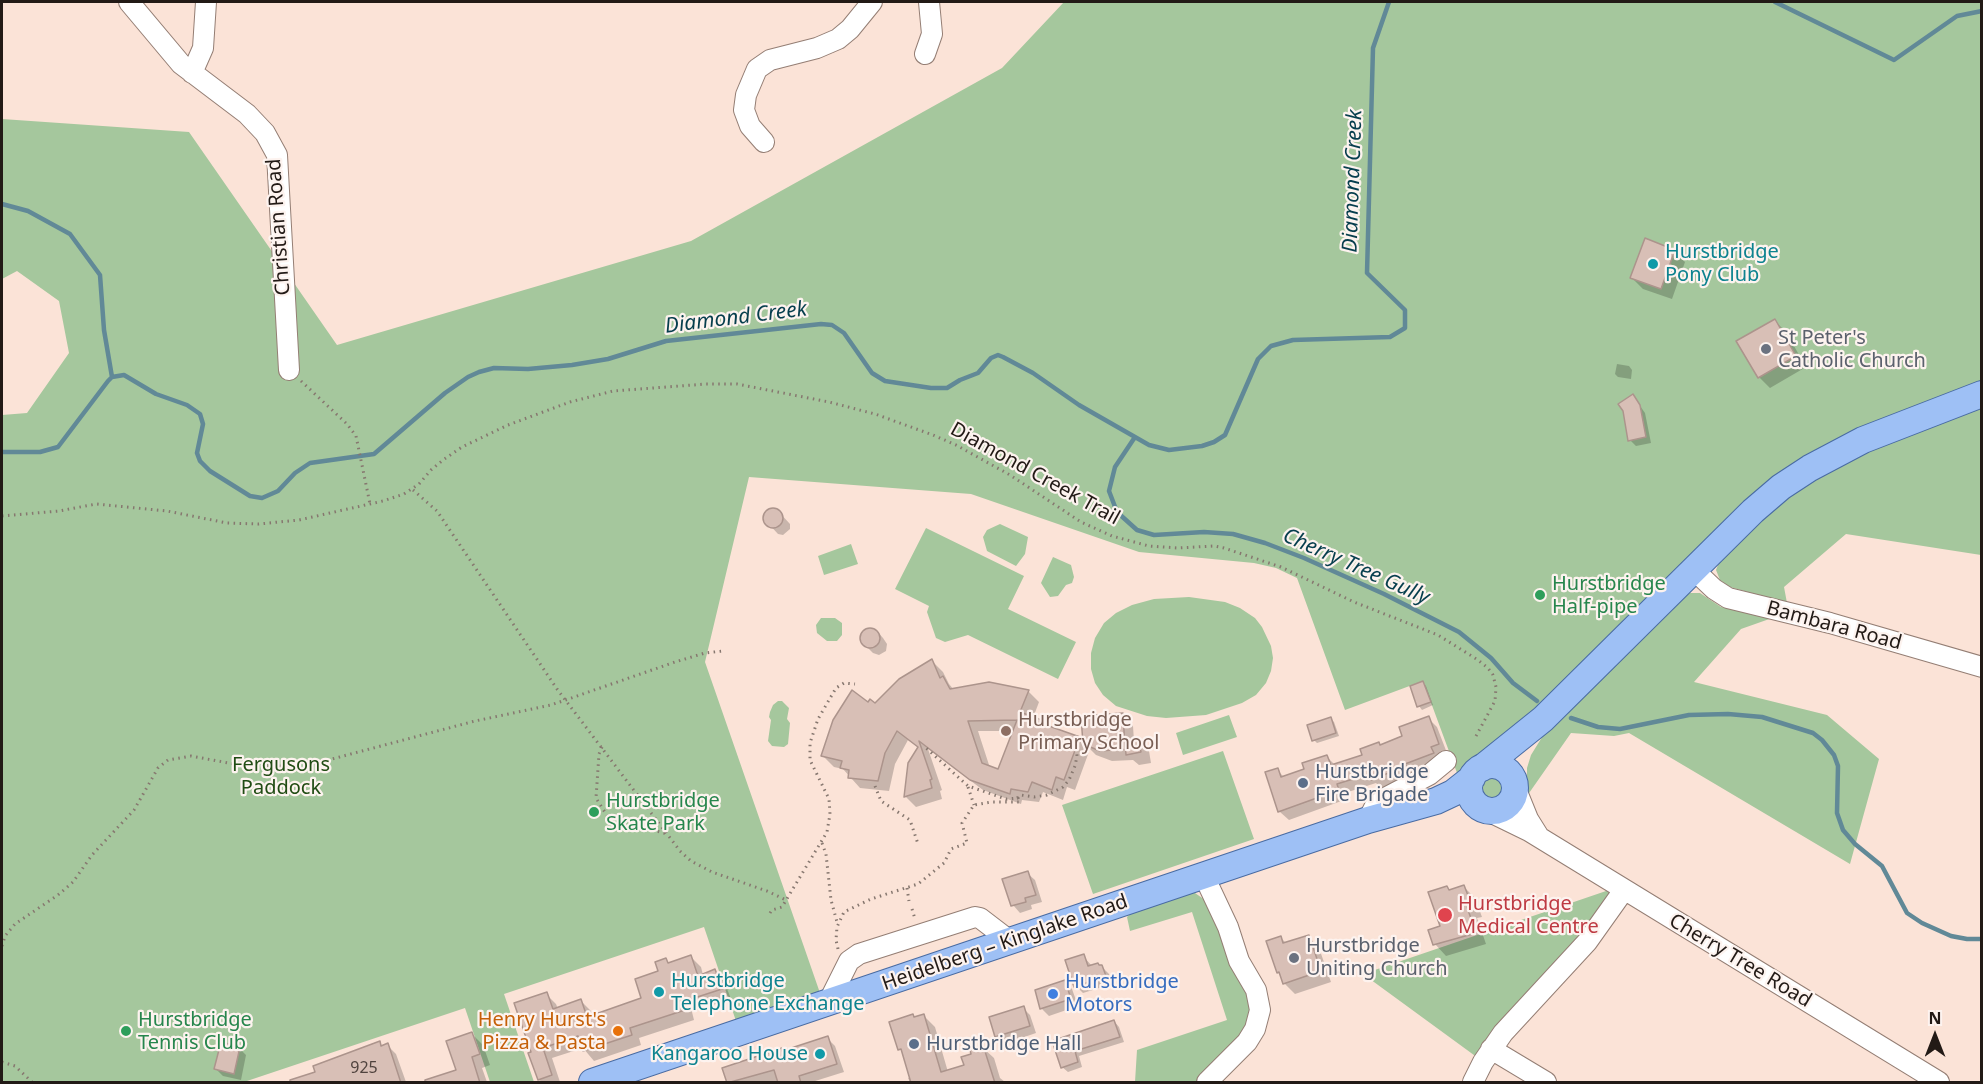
<!DOCTYPE html>
<meta charset="utf-8">
<style>
body{margin:0}
#map{position:relative;width:1983px;height:1084px;overflow:hidden;background:#fbe3d7;font-family:"Noto Sans",sans-serif}
canvas{display:block}
.frame{position:absolute;inset:0;border:3px solid #221a16;pointer-events:none}
.north{position:absolute;left:1905px;top:1006px;width:60px;height:60px;-webkit-text-stroke:4px #fdf3ef;paint-order:stroke;rotate:0deg;font-size:16px;font-weight:700;line-height:24px;text-align:center;color:#221a16}
.north::after{content:'';display:block;margin:auto;width:21px;height:27px;background:#221a16;clip-path:polygon(50% 0,100% 100%,50% 72%,0 100%)}
</style>
<div id="map">
<canvas width="1983" height="1084"></canvas>
<div class="frame"></div>
<div class="north">N</div>
</div>
<script>
const c = document.querySelector('canvas').getContext('2d');
c.lineJoin = 'round';
function fillPath(path, color) {
  c.fillStyle = color;
  c.fill(path, 'evenodd');
}
function shape(rows) {
  const path = new Path2D();
  for (const r of rows) {
    if (r.length === 3) {
      path.moveTo(r[0] + r[2], r[1]);
      path.arc(r[0], r[1], r[2], 0, 2 * Math.PI);
      continue;
    }
    path.moveTo(r[0], r[1]);
    for (let i = 2; i < r.length; i += 2) path.lineTo(r[i], r[i + 1]);
  }
  return path;
}
function stroke(path, color, width, dash) {
  c.strokeStyle = color;
  c.lineWidth = width;
  c.lineCap = dash ? 'butt' : 'round';
  c.setLineDash(dash || []);
  c.stroke(path);
}
function write(font, color, halo, rows, align = 'center') {
  c.font = font + ' "Noto Sans",sans-serif';
  c.lineWidth = 4.5;
  c.setLineDash([]);
  c.textBaseline = 'middle';
  c.strokeStyle = halo;
  c.fillStyle = color;
  for (const [text, x, y, turn = 0] of rows) {
    c.save();
    c.translate(x, y);
    c.rotate((+turn || 0) * Math.PI / 180);
    c.textAlign = isNaN(turn) ? turn : align;
    if (halo) c.strokeText(text, 0, 0);
    c.fillText(text, 0, 0);
    c.restore();
  }
}
fillPath(shape([
 [1064,2,1981,2,1981,385,1871,427,1580,667,1460,781,1423,681,1345,710,1297,578,1276,568,1254,563,1139,552,971,494,749,477,705,662,820,993,736,1021,704,927,504,994,534,1082,490,1082,465,1008,244,1082,2,1082,2,415,27,413,69,353,59,301,17,271,2,279,2,119,189,132,337,345,691,241,1002,68],
 [1981,401,1981,555,1846,534,1784,587,1787,603,1730,587,1720,580,1716,570,1722,555,1815,474],
 [1000,524,1028,537,1025,554,1016,566,987,551,983,537,987,530],
 [926,528,1024,576,1008,609,1076,642,1058,679,968,635,945,642,936,638,927,612,929,606,895,589],
 [851,544,858,564,824,575,818,556],
 [1053,557,1071,565,1074,577,1072,583,1066,585,1058,596,1050,597,1041,583],
 [1690,593,1700,593,1721,607,1775,617,1741,629,1694,682,1827,715,1879,759,1850,864,1629,733,1614,736,1571,733,1527,796,1527,768,1531,755,1544,734,1685,594],
 [1189,597,1225,602,1240,608,1255,618,1262,627,1271,646,1273,658,1271,671,1266,683,1256,695,1242,703,1206,715,1166,718,1147,716,1116,706,1103,695,1095,683,1091,669,1091,653,1095,638,1104,623,1116,613,1132,605,1154,599],
 [821,618,835,618,842,623,842,635,837,641,827,641,817,633,816,625],
 [778,701,782,701,789,708,787,719,790,723,788,744,784,747,772,746,768,741,771,720,769,717,770,712,773,705],
 [1229,715,1237,737,1183,755,1176,733],
 [1223,751,1254,839,1093,894,1062,805],
 [1493,788,13],
 [1609,890,1611,894,1596,921,1478,1058,1363,974],
 [1189,893,1195,893,1205,900,1252,997,1251,1023,1199,1082,1135,1082,1137,1050,1227,1020,1192,912,1130,931,1127,917,1131,913]
]), '#a5c79d');
fillPath(shape([
 [1674,251,1685,262,1672,299,1643,289,1632,278],
 [1775,321,1786,332,1806,367,1770,388,1759,377],
 [1617,364,1629,366,1632,370,1631,379,1618,377,1615,374],
 [1633,396,1645,413,1651,443,1636,446,1630,440],
 [772,510,778,511,790,524,790,529,783,535,778,534,765,520,766,515],
 [869,629,876,630,883,638,887,644,886,651,879,655,873,653,866,646,861,639,863,633],
 [932,661,943,672,949,684,954,690,1028,691,1039,702,1033,718,1046,723,1052,728,1079,738,1084,744,1122,715,1133,726,1134,741,1137,740,1149,751,1151,763,1139,765,1133,760,1112,761,1096,755,1090,749,1075,790,1067,787,1063,800,1043,792,1039,802,1022,800,1021,804,983,790,928,749,942,790,940,791,942,799,916,807,905,796,919,748,908,740,895,764,889,791,860,788,843,769,834,767,823,756,868,704,875,705],
 [978,731,1014,731,999,771,990,768],
 [1423,683,1426,686,1433,705,1422,710,1419,706],
 [1428,718,1437,727,1447,753,1414,775,1381,788,1376,783,1345,793,1347,799,1289,820,1280,812,1267,773,1277,770,1284,777,1306,770,1327,757,1335,765,1364,756,1379,743,1381,746,1404,737],
 [1331,719,1334,722,1339,736,1317,743,1314,740],
 [1027,873,1035,880,1042,902,1031,905,1032,909,1020,913,1013,905],
 [1464,887,1475,898,1482,917,1477,918,1486,944,1446,956,1435,944,1450,891],
 [1308,936,1319,948,1331,982,1295,994,1284,983,1278,972,1281,938,1287,944],
 [1083,956,1092,966,1101,966,1109,974,1112,984,1083,993,1076,986],
 [691,957,701,967,703,975,714,971,724,981,731,999,692,1012,694,1020,639,1038,641,1045,594,1061,583,1048,552,1058,560,1082,542,1082,539,1080,533,1053,546,994,556,1004,558,1009,581,1001,591,1011,593,1017,643,999,666,960,670,964],
 [1065,982,1072,989,1078,1006,1049,1016,1042,1009,1037,991],
 [1023,1008,1030,1015,1036,1033,1004,1044,997,1037,991,1018],
 [924,1016,935,1027,948,1072,966,1066,973,1055,982,1047,994,1058,1000,1078,1005,1082,910,1082,908,1078,911,1077,891,1023],
 [1114,1021,1119,1027,1124,1042,1079,1056,1082,1067,1068,1072,1062,1067,1054,1042],
 [472,1034,483,1045,490,1065,482,1068,487,1082,422,1082,458,1071],
 [827,1038,835,1046,844,1072,812,1082,728,1082,781,1050,783,1052],
 [380,1043,383,1047,387,1045,396,1054,406,1082,293,1082],
 [239,1048,246,1055,241,1080,223,1076,216,1069]
]), '#0003');
stroke(shape([
 [1775,2,1894,60,1957,16,1982,11],
 [2,204,28,211,70,234,100,275,104,330,112,377],
 [1135,437,1115,467,1109,491,1117,512,1137,530,1154,535,1204,532,1233,534,1265,543,1304,558,1384,594,1459,632,1491,658,1513,683,1537,701],
 [2,452,40,452,58,447,108,381,112,377,124,375,156,394,187,405,200,414,203,424,197,453,200,461,210,471,250,496,262,498,278,491,295,473,310,463,374,454,445,393,468,377,479,372,494,368,528,369,572,365,608,359,666,341,821,324,832,325,844,333,872,373,885,381,931,388,947,388,960,380,978,373,991,358,998,355,1003,357,1033,373,1079,405,1149,445,1169,450,1202,446,1214,442,1225,435,1258,359,1271,346,1293,340,1390,337,1405,328,1405,310,1367,273,1373,48,1389,2],
 [1571,718,1598,727,1620,729,1689,715,1728,714,1762,717,1813,733,1822,740,1834,755,1838,766,1837,813,1843,830,1855,844,1882,866,1907,913,1922,923,1951,936,1967,939,1982,939]
]), '#618997', 4.5);
const building = shape([
 [1645,238,1675,250,1661,289,1630,278,1645,238],
 [1775,319,1796,356,1758,378,1736,341,1775,319],
 [1633,394,1640,405,1646,437,1628,441,1623,411,1618,404,1633,394],
 [773,518,10],
 [870,638,10],
 [932,659,940,678,943,676,950,689,989,682,1029,690,1020,712,1047,722,1046,725,1080,737,1064,780,1056,777,1052,790,1032,782,1028,792,1011,789,1010,794,970,780,919,741,932,779,930,780,932,788,904,797,908,763,918,747,897,731,885,753,878,781,848,778,849,770,840,768,842,761,821,756,833,720,852,690,868,702,870,699,875,703,899,679,932,659],
 [1017,720,998,769,982,763,968,721,1017,720],
 [1423,681,1431,702,1417,707,1410,686,1423,681],
 [1123,713,1125,749,1100,751,1083,744,1081,716,1123,713],
 [1429,716,1439,744,1431,747,1434,753,1405,764,1406,766,1371,780,1369,774,1337,784,1339,790,1278,812,1265,772,1278,768,1281,777,1304,769,1302,763,1327,755,1331,765,1362,755,1360,749,1379,742,1380,745,1402,736,1399,727,1429,716],
 [1331,717,1336,733,1312,741,1307,725,1331,717],
 [1138,738,1141,752,1126,755,1125,741,1138,738],
 [1028,871,1036,895,1025,898,1026,902,1011,906,1002,879,1028,871],
 [1464,885,1472,906,1467,907,1476,933,1433,945,1428,930,1440,926,1428,892,1447,886,1449,890,1464,885],
 [1309,935,1321,971,1283,984,1279,972,1277,973,1266,941,1281,936,1283,943,1309,935],
 [1084,954,1088,966,1098,963,1099,965,1102,965,1106,976,1074,987,1065,960,1084,954],
 [691,955,698,976,715,969,722,989,682,1002,685,1010,630,1028,632,1035,583,1051,578,1036,543,1048,552,1075,538,1080,528,1053,531,1052,514,1003,547,992,553,1009,581,999,587,1017,641,998,635,979,658,971,655,962,666,958,668,963,691,955],
 [1065,980,1071,999,1040,1009,1035,990,1065,980],
 [1024,1006,1030,1026,995,1037,989,1017,1024,1006],
 [913,1014,914,1017,924,1014,941,1072,964,1065,961,1057,971,1054,970,1050,983,1045,995,1083,911,1083,901,1049,898,1050,889,1022,913,1014],
 [1114,1020,1120,1037,1075,1051,1078,1062,1061,1068,1052,1041,1114,1020],
 [472,1032,480,1054,472,1057,480,1083,425,1083,425,1080,456,1070,446,1041,472,1032],
 [828,1036,837,1064,799,1076,801,1083,778,1083,774,1070,727,1083,722,1068,782,1048,782,1051,828,1036],
 [380,1041,381,1046,388,1043,401,1083,290,1083,290,1080,315,1072,313,1066,380,1041],
 [221,1042,240,1047,234,1074,214,1069,221,1042]
]);
fillPath(building, '#d8bfb6');
stroke(building, '#ac948c', 1.5);
const minor = shape([
 [129,2,181,64,247,114,265,133,277,155,289,370],
 [925,54,932,34,929,2],
 [192,73,203,48,206,2],
 [764,142,750,126,744,110,746,95,757,69,770,60,817,48,838,39,850,29,872,2],
 [1694,570,1714,589,1728,598,1830,623,1982,667],
 [1515,787,1528,819,1538,835],
 [1488,811,1529,831,1939,1082],
 [1368,820,1374,808,1385,798,1429,775,1446,761],
 [1204,876,1228,927,1239,961,1256,990,1260,1010,1255,1029,1247,1042,1207,1082],
 [828,1003,849,961,859,954,975,917,980,918,1010,941],
 [1491,1049,1546,1082],
 [1473,1082,1483,1062,1503,1033,1587,942,1624,890]
]);
const major = shape([
 [1492,788,23],
 [1482,768,1543,719,1753,511,1781,487,1810,468,1863,440,1982,394],
 [592,1082,1368,820,1436,801,1453,793,1472,778]
]);
stroke(minor, '#947e74', 22);
stroke(major, '#496ba2', 28);
stroke(shape([
 [301,381,347,424,356,436,370,504],
 [413,490,437,511,557,689,680,851,691,861,712,872,767,891,786,900],
 [2,516,59,511,96,504,167,511,227,523,259,524,299,520,383,501,404,494,419,484,431,470,443,460,462,447,508,425,570,402,613,391,706,384,737,384,829,402,875,414,933,435,956,445,1010,475,1081,522,1112,536,1149,546,1178,548,1214,546,1224,548,1281,567,1354,602,1438,635,1478,660,1488,668,1493,675,1496,687,1495,701,1476,736],
 [602,747,599,754,596,798,608,817,667,834],
 [875,786,881,801,910,820,918,844],
 [968,787,974,805],
 [1017,798,1021,795,1034,797,1047,795,1063,787,1069,780,1075,766,1077,756,1076,742],
 [822,843,826,854,831,900,837,922],
 [907,888,909,901],
 [912,909,915,919],
 [770,913,772,910,782,907,827,832,830,814,829,799,810,760,810,743,818,719,836,688,844,683,855,684],
 [2,946,5,936,15,924,58,895,73,882,92,855,134,810,158,768,168,760,191,756,234,764,282,766,332,759,475,721,551,705,675,662,705,653,723,651],
 [838,949,836,940,837,927,844,912,871,899,918,884,944,863,951,849,967,843,962,823,974,805,991,802,1020,802,1018,798,1006,799,968,786,925,747],
 [2,1062,15,1066,32,1082]
]), '#86776f', 3, [1.5, 4.5]);
stroke(minor, '#fff', 20);
stroke(major, '#9ec0f5', 26);
for (const [x, y, r, color] of [
 [1653,264,6,"#0f9aa8"],
 [1766,349,6,"#6b7280"],
 [1540,595,6,"#2e9e5b"],
 [1006,731,6,"#8d6e63"],
 [1303,783,6,"#5c6f8a"],
 [594,812,6,"#2e9e5b"],
 [1445,915,8,"#e0444e"],
 [1294,958,6,"#6b7280"],
 [659,992,6,"#0f9aa8"],
 [1053,994,6,"#3f7fe0"],
 [126,1031,6,"#2e9e5b"],
 [618,1031,6,"#e8710a"],
 [914,1044,6,"#5c6f8a"],
 [820,1054,6,"#0f9aa8"]
]) {
  const dot = new Path2D();
  dot.arc(x, y, r, 0, 2 * Math.PI);
  c.fillStyle = color;
  c.fill(dot);
  stroke(dot, '#fdf3ef', 2);
}
write('16px', '#50433e', null, [
 ["925",364,1068]
]);
write('20px', '#221a16', '#fdf3ef', [
 ["Christian Road",279,227,-94],
 ["Diamond Creek Trail",1035,474,29],
 ["Bambara Road",1834,626,15],
 ["Heidelberg – Kinglake Road",1005,943,-19],
 ["Cherry Tree Road",1740,961,31]
]);
write('20px', '#0d838f', '#fdf3ef', [
 ["Hurstbridge",1665,252],
 ["Pony Club",1665,275],
 ["Hurstbridge",671,981],
 ["Telephone Exchange",671,1004],
 ["Kangaroo House",808,1054,"right"]
], 'left');
write('20px', '#5b616d', '#fdf3ef', [
 ["St Peter's",1778,338],
 ["Catholic Church",1778,361],
 ["Hurstbridge",1306,946],
 ["Uniting Church",1306,969]
], 'left');
write('20px', '#27864d', '#fdf3ef', [
 ["Hurstbridge",1552,584],
 ["Half-pipe",1552,607],
 ["Hurstbridge",606,801],
 ["Skate Park",606,824],
 ["Hurstbridge",138,1020],
 ["Tennis Club",138,1043]
], 'left');
write('20px', '#785e54', '#fdf3ef', [
 ["Hurstbridge",1018,720],
 ["Primary School",1018,743]
], 'left');
write('20px', '#204c13', '#fdf3ef', [
 ["Fergusons",281,765],
 ["Paddock",281,788]
]);
write('20px', '#4e5e75', '#fdf3ef', [
 ["Hurstbridge",1315,772],
 ["Fire Brigade",1315,795],
 ["Hurstbridge Hall",926,1044]
], 'left');
write('20px', '#be3a42', '#fdf3ef', [
 ["Hurstbridge",1458,904],
 ["Medical Centre",1458,927]
], 'left');
write('20px', '#366cbe', '#fdf3ef', [
 ["Hurstbridge",1065,982],
 ["Motors",1065,1005]
], 'left');
write('20px', '#c56008', '#fdf3ef', [
 ["Henry Hurst's",606,1020],
 ["Pizza & Pasta",606,1043]
], 'right');
write('italic 21px', '#063e4d', '#fdf3ef', [
 ["Diamond Creek",1353,181,-88],
 ["Diamond Creek",736,318,-7],
 ["Cherry Tree Gully",1356,567,24]
]);
</script>
